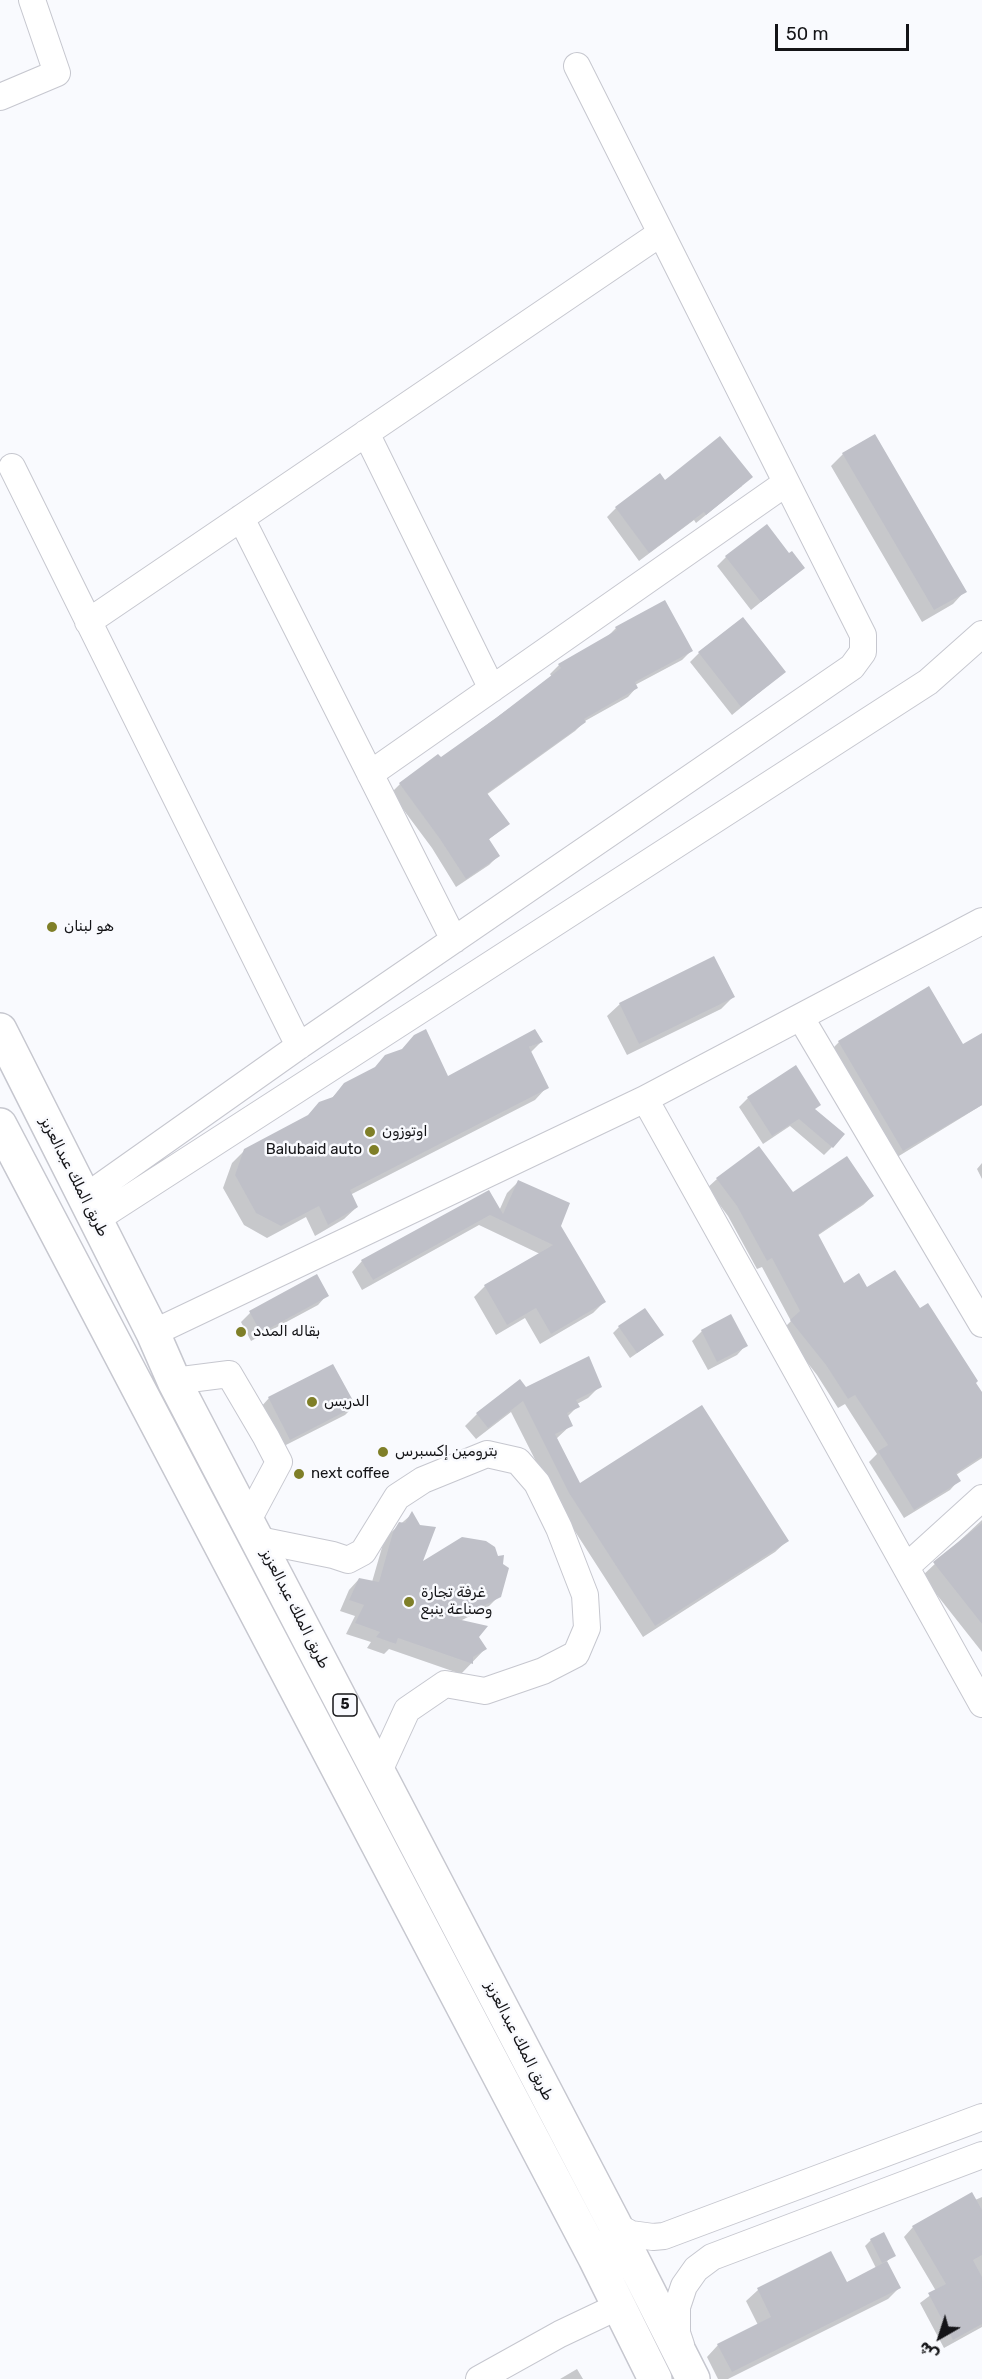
<!DOCTYPE html>
<meta charset="utf-8">
<style>
body{margin:0}
#map{position:relative;width:982px;height:2379px;overflow:hidden;background:#f9fafe;font-family:Rubik,"Noto Sans Arabic",sans-serif}
canvas{display:block}
.north{position:absolute;left:910px;top:2307px;width:60px;height:60px;-webkit-text-stroke:4px #f9fafe;paint-order:stroke;rotate:219deg;font-size:16px;font-weight:700;line-height:24px;text-align:center;color:#141417}
.north::after{content:'';display:block;margin:auto;width:21px;height:27px;background:#141417;clip-path:polygon(50% 0,100% 100%,50% 72%,0 100%)}
.scale{position:absolute;left:775px;top:24px;width:134px;height:27px;box-sizing:border-box;border:3px solid #141417;border-top:0;padding-left:8px;font-size:18px;line-height:21px;white-space:nowrap;color:#141417;-webkit-text-stroke:4px #f9fafe;paint-order:stroke}
</style>
<div id="map">
<canvas width="982" height="2379"></canvas>
<div class="north">ش</div>
<div class="scale">50 m</div>
</div>
<script>
const c = document.querySelector('canvas').getContext('2d');
c.lineJoin = 'round';
function fillPath(path, color) {
  c.fillStyle = color;
  c.fill(path, 'evenodd');
}
function shape(rows) {
  const path = new Path2D();
  for (const r of rows) {
    path.moveTo(r[0], r[1]);
    for (let i = 2; i < r.length; i += 2) path.lineTo(r[i], r[i + 1]);
  }
  return path;
}
function stroke(path, color, width, dash) {
  c.strokeStyle = color;
  c.lineWidth = width;
  c.lineCap = dash ? 'butt' : 'round';
  c.setLineDash(dash || []);
  c.stroke(path);
}
function write(font, color, halo, rows, align = 'center') {
  c.font = font + ' Rubik,"Noto Sans Arabic",sans-serif';
  c.lineWidth = 5;
  c.setLineDash([]);
  c.textBaseline = 'middle';
  c.strokeStyle = halo;
  c.fillStyle = color;
  for (const [text, x, y, turn = 0] of rows) {
    c.save();
    c.translate(x, y);
    c.rotate((+turn || 0) * Math.PI / 180);
    c.textAlign = isNaN(turn) ? turn : align;
    if (halo) c.strokeText(text, 0, 0);
    c.fillText(text, 0, 0);
    c.restore();
  }
}
fillPath(shape([
 [843,454,965,591,953,604,922,622,831,466],
 [664,482,742,486,696,523,694,520,639,561,607,517,616,508],
 [789,555,803,568,751,610,717,566,726,557],
 [616,628,691,651,682,660,635,685,636,688,628,697,585,721,575,731,486,795,508,824,488,840,498,856,489,865,456,887,432,848,391,793,400,784,440,759,552,677,550,674,559,665,607,637],
 [699,653,784,672,732,715,690,662],
 [713,958,733,997,721,1009,627,1055,607,1016,620,1004],
 [982,1034,982,1105,894,1159,830,1051,839,1042,963,1046],
 [541,1042,530,1053,547,1087,535,1100,350,1195,357,1207,344,1219,315,1236,306,1217,267,1238,244,1225,223,1188,232,1163,245,1150,307,1117,330,1100,345,1084,447,1078],
 [795,1067,832,1147,824,1155,790,1126,763,1144,739,1107,748,1098],
 [982,1163,982,1179,977,1169],
 [717,1179,793,1194,873,1196,863,1205,817,1236,843,1285,867,1289,919,1310,982,1395,982,1458,956,1475,959,1480,950,1490,904,1518,869,1462,877,1454,845,1404,838,1408,817,1375,782,1330,791,1321,762,1267,757,1269,728,1216,707,1188],
 [518,1182,559,1226,604,1302,593,1313,540,1344,525,1318,496,1335,474,1297,485,1286,540,1254,479,1225,362,1290,352,1272,362,1261,499,1211,507,1193],
 [327,1295,318,1305,251,1341,241,1322,250,1313],
 [731,1316,746,1345,737,1355,708,1370,692,1341,702,1331],
 [619,1327,656,1340,630,1358,613,1333],
 [600,1386,588,1398,577,1404,578,1406,567,1417,571,1425,556,1439,579,1485,787,1541,775,1552,643,1637,558,1505,511,1412,476,1439,465,1426,477,1414,526,1388],
 [269,1398,354,1406,345,1415,280,1448,260,1408],
 [412,1514,421,1564,499,1596,488,1607,460,1621,485,1649,461,1674,389,1649,384,1654,367,1648,371,1642,346,1634,355,1616,340,1611,349,1590,359,1579,372,1582,383,1544,388,1535],
 [982,1520,982,1652,922,1576],
 [982,2197,982,2327,944,2348,920,2303,936,2291,904,2237,913,2227],
 [871,2240,894,2255,886,2262,899,2288,888,2299,728,2379,718,2379,707,2357,718,2345,758,2325,746,2301,758,2290,830,2253,846,2284,876,2268,865,2246],
 [577,2369,583,2379,560,2379]
]), '#0003');
fillPath(shape([
 [875,434,967,592,934,610,842,453],
 [720,436,753,477,706,515,704,512,649,553,615,507,660,473,665,480],
 [767,524,789,553,792,551,805,568,761,602,725,556],
 [665,600,693,651,635,682,638,688,584,719,586,722,487,793,510,824,489,839,500,856,466,879,440,839,399,783,438,754,441,757,496,718,561,668,558,664,617,630,615,627],
 [743,617,786,672,741,707,698,652],
 [714,956,735,997,639,1044,619,1003],
 [929,986,963,1044,982,1033,982,1105,903,1151,838,1041],
 [426,1029,448,1076,535,1029,543,1042,529,1047,549,1088,350,1190,358,1207,328,1225,319,1206,281,1226,256,1213,235,1175,244,1149,308,1115,319,1102,333,1097,344,1083,375,1067,385,1055,402,1049,414,1035],
 [796,1065,821,1105,815,1109,845,1134,833,1148,799,1119,772,1136,747,1097],
 [759,1146,793,1192,847,1156,874,1196,818,1234,844,1283,859,1273,867,1287,895,1270,920,1308,928,1303,978,1381,976,1383,982,1392,982,1456,956,1473,961,1481,914,1510,878,1451,888,1445,855,1395,848,1399,826,1365,790,1320,800,1311,772,1258,767,1261,737,1206,716,1178],
 [518,1180,570,1203,561,1226,606,1302,551,1334,536,1308,507,1325,484,1285,553,1245,490,1215,373,1280,361,1260,489,1190,503,1214],
 [317,1274,329,1296,261,1333,249,1311],
 [645,1308,664,1335,637,1353,618,1326],
 [731,1314,748,1346,717,1362,701,1330],
 [589,1356,602,1387,576,1400,580,1407,567,1413,573,1426,555,1434,580,1483,702,1405,789,1541,655,1626,569,1493,523,1401,488,1428,476,1413,520,1379,526,1387],
 [333,1364,356,1406,290,1440,268,1397],
 [412,1511,420,1525,436,1527,423,1561,462,1537,486,1541,495,1547,498,1556,504,1555,503,1564,509,1568,501,1597,457,1619,488,1626,479,1637,487,1649,473,1657,473,1664,398,1638,396,1644,376,1637,380,1632,355,1623,364,1605,349,1600,359,1578,379,1582,393,1532,399,1522,405,1523],
 [982,1523,982,1624,933,1562],
 [972,2192,982,2210,982,2255,973,2260,982,2277,982,2324,953,2340,928,2293,946,2284,912,2226],
 [884,2232,896,2256,882,2263,870,2239],
 [831,2251,847,2282,887,2261,901,2288,732,2372,717,2344,771,2317,757,2288]
]), '#bfc0c8');
const minor = shape([
 [0,97,57,73,32,0],
 [366,433,492,689],
 [12,467,299,1046],
 [241,518,454,940],
 [88,622,661,233],
 [370,774,786,483],
 [801,1018,982,1324],
 [645,1099,982,1704],
 [84,1198,299,1046,852,667,863,652,863,635,577,66],
 [95,1220,928,682,982,634],
 [153,1333,645,1099,982,921],
 [174,1381,229,1374,266,1437,279,1462,248,1520],
 [259,1540,333,1555,348,1560,363,1552,397,1497,423,1480,487,1454,518,1461,537,1483,559,1528,585,1595,587,1628,576,1654,543,1671,485,1691,445,1684,407,1710,379,1771],
 [906,1567,982,1498],
 [613,2221,618,2227,631,2234,653,2237,664,2236,982,2117],
 [681,2345,677,2333,677,2307,684,2286,696,2269,712,2257,982,2155],
 [479,2379,560,2334,619,2306]
]);
const highway = shape([
 [0,1030,153,1333,174,1381,613,2221,693,2379],
 [0,1125,595,2258,655,2379]
]);
stroke(minor, '#c6c7cf', 28);
stroke(highway, '#c6c7cf', 36);
stroke(minor, '#fff', 26);
stroke(highway, '#fff', 33);
for (const [x, y, r, color] of [
 [52,927,6,"#7f7f28"],
 [370,1132,6,"#7f7f28"],
 [374,1150,6,"#7f7f28"],
 [241,1332,6,"#7f7f28"],
 [312,1402,6,"#7f7f28"],
 [383,1452,6,"#7f7f28"],
 [299,1474,6,"#7f7f28"],
 [409,1602,6,"#7f7f28"]
]) {
  const dot = new Path2D();
  dot.arc(x, y, r, 0, 2 * Math.PI);
  c.fillStyle = color;
  c.fill(dot);
  stroke(dot, '#f9fafe', 2);
}
for (const [x, y, w] of [
 [345,1705,24]
]) {
  const box = new Path2D();
  box.roundRect(x - w / 2, y - 11, w, 22, 4.5);
  c.fillStyle = '#f9fafe';
  c.fill(box);
  stroke(box, '#141417', 1.5);
}
write('bold 14px', '#141417', null, [
 ["5",345,1705]
]);
write('15px', '#141417', '#f9fafe', [
 ["هو لبنان",64,927],
 ["اوتوزون",382,1132],
 ["Balubaid auto",362,1150,"right"],
 ["بقاله المدد",253,1332],
 ["الدريس",324,1402],
 ["بترومين إكسبرس",395,1452],
 ["next coffee",311,1474],
 ["غرفة تجارة",421,1593],
 ["وصناعة ينبع",421,1610]
], 'left');
write('15px', '#141417', '#f9fafe', [
 ["طريق الملك عبدالعزيز",74,1177,63],
 ["طريق الملك عبدالعزيز",295,1609,63],
 ["طريق الملك عبدالعزيز",519,2041,63]
]);
</script>
